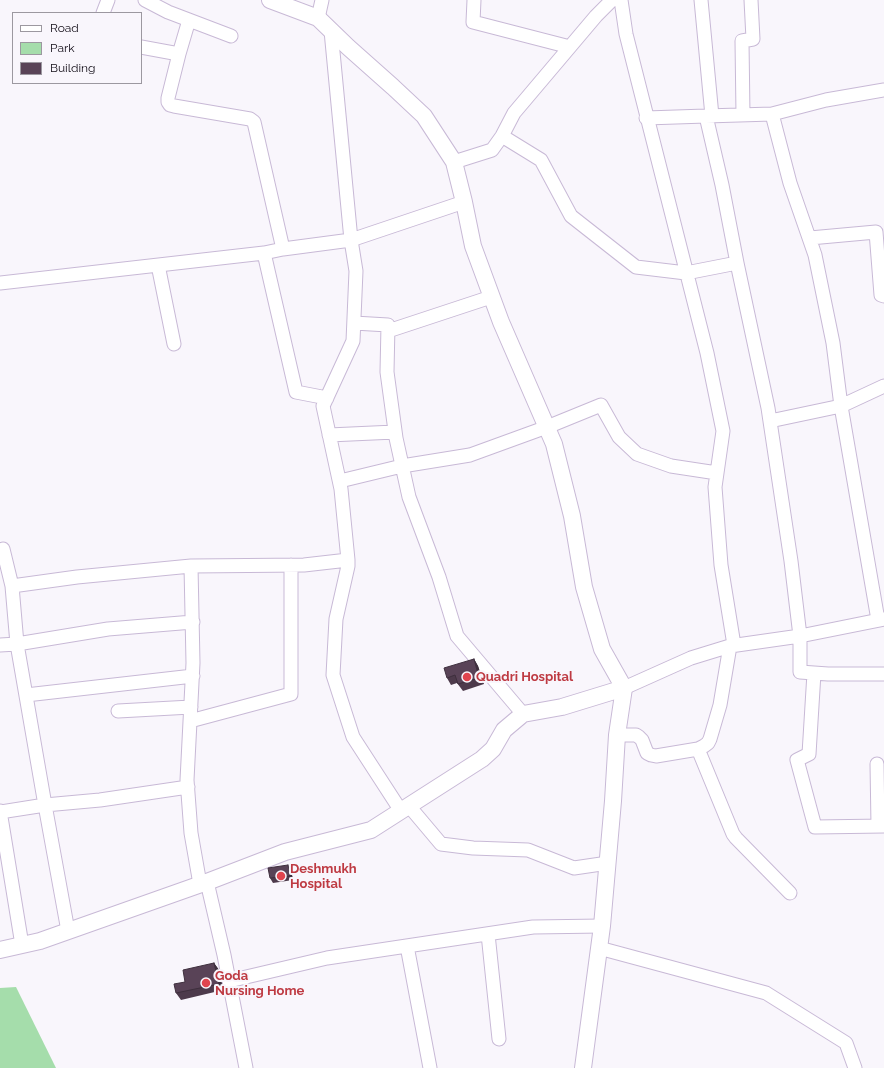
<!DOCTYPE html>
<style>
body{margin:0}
#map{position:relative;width:884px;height:1068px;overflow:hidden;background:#f9f6fc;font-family:Raleway,sans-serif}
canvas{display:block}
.legend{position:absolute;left:12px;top:12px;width:130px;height:72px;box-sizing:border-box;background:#f9f6fc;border:1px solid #9c98a0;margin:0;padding:5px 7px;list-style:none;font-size:12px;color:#100b15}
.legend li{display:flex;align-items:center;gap:8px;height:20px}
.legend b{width:20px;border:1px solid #9c98a0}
</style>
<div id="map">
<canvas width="884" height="1068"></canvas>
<ul class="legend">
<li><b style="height:5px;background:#fff"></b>Road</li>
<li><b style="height:11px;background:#a5ddab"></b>Park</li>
<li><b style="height:11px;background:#594357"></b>Building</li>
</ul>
</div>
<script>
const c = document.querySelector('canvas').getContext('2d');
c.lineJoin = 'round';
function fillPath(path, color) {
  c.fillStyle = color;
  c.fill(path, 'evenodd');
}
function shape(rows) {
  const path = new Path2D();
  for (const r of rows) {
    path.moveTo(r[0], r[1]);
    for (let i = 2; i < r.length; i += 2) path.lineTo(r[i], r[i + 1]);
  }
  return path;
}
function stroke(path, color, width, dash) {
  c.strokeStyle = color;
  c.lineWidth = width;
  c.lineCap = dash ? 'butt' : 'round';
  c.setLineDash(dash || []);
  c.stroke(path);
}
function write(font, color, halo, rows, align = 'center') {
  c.font = font + ' Raleway,sans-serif';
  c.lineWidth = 4;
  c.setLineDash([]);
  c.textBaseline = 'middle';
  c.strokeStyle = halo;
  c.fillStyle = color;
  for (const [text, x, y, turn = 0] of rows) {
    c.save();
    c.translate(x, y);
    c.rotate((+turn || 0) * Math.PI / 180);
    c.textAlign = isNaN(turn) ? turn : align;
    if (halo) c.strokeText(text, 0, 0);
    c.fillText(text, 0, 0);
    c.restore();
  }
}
fillPath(shape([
 [16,987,56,1068,0,1068,0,988]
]), '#a5ddab');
const minor = shape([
 [145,0,168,12,231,36],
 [474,0,473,22,570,47],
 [621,0,626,34,707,353,723,431,715,487,721,565,734,645],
 [701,0,712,116],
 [103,13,108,0],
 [318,18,322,0],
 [189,20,179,54,168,98,168,102,170,105,174,106,250,119,254,122,283,249],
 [331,31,351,240,356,271,353,341,323,406,341,489,348,560,348,566,336,619,333,675,353,737,401,811],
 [141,47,179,54],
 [772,114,826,100,884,90],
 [743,115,742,41,753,39,751,0],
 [706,116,772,114,790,183,815,255,833,343,841,406,878,620],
 [646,118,706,116,722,185,737,263,768,408,791,561,800,636,800,672,828,674,884,674],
 [502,136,541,160,571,216,636,267,686,273,737,263],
 [454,162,492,150,502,136,514,113,596,16,612,0],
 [810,238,876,232,881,295,884,296],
 [264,253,296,392,327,398],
 [158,265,174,344],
 [0,283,264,253,283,249,351,240,464,202],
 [354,323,388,325,387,372,396,438,409,497,439,577,457,636,523,714],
 [388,331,491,297],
 [770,421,841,406,884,386],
 [329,435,395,432],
 [340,481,402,466,470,455,547,427,601,405,619,437,637,454,671,466,717,473],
 [3,549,12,586],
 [191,566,304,565,348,560],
 [0,645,17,644,108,629,193,622],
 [814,673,809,754,797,760,815,827,884,826],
 [624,688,691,658,730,646,800,636,884,619],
 [26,695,193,676],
 [118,711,191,707],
 [190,721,291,694,291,565],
 [617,735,636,735,639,737,642,740,647,753,651,755,656,756,698,749,704,746,708,743,710,739,720,705,730,646],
 [698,749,733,834,736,838,790,893],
 [877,764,878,826],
 [409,806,441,844,473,848,528,850,574,868,608,863],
 [0,811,22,945],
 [0,812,45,805,100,800,188,787],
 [207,882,224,955,246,1068],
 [68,931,45,805,17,644,12,586,77,577,191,566,193,663,187,780,191,833,200,884],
 [488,934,499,1039],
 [407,946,430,1068],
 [599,948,766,993,846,1043,855,1068],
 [229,981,327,958,533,927,602,926]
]);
const major = shape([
 [270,0,318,18,348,47,393,87,424,116,454,162,464,202,473,246,501,322,554,444,572,516,584,587,602,649,624,688,617,735,613,801,602,926,583,1068],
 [0,950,40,941,207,882,285,852,371,830,482,759,493,749,504,730,523,714,562,707,624,688]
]);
stroke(minor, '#c8b9d6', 15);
stroke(major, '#c8b9d6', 18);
stroke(minor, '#fff', 13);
stroke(major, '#fff', 16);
fillPath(shape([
 [474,659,478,666,484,684,463,691,457,683,451,685,447,678],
 [291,870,293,880,273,883,270,878],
 [214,963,219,970,223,990,181,1000,176,993,185,982]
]), '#4d3a4b');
fillPath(shape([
 [474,659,478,666,484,684,479,678],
 [288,865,291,870,293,880,290,876],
 [214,963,219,970,223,990,219,984]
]), '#3e2f3d');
const building = shape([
 [474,659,479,678,458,684,455,675,447,678,444,668,474,659],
 [288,865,290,876,270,878,268,868,288,865],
 [214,963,219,984,176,993,174,984,185,982,183,970,214,963]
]);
fillPath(building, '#594357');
stroke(building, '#3e2f3d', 1);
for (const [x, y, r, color] of [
 [467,677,5,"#e0444e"],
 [281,876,5,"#e0444e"],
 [206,983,5,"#e0444e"]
]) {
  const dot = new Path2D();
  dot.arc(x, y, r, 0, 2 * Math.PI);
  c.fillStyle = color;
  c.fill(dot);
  stroke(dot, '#f9f6fc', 1.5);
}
write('bold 13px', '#be3a42', '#f9f6fc', [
 ["Quadri Hospital",476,677],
 ["Deshmukh",290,869],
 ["Hospital",290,884],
 ["Goda",215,976],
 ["Nursing Home",215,991]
], 'left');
</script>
